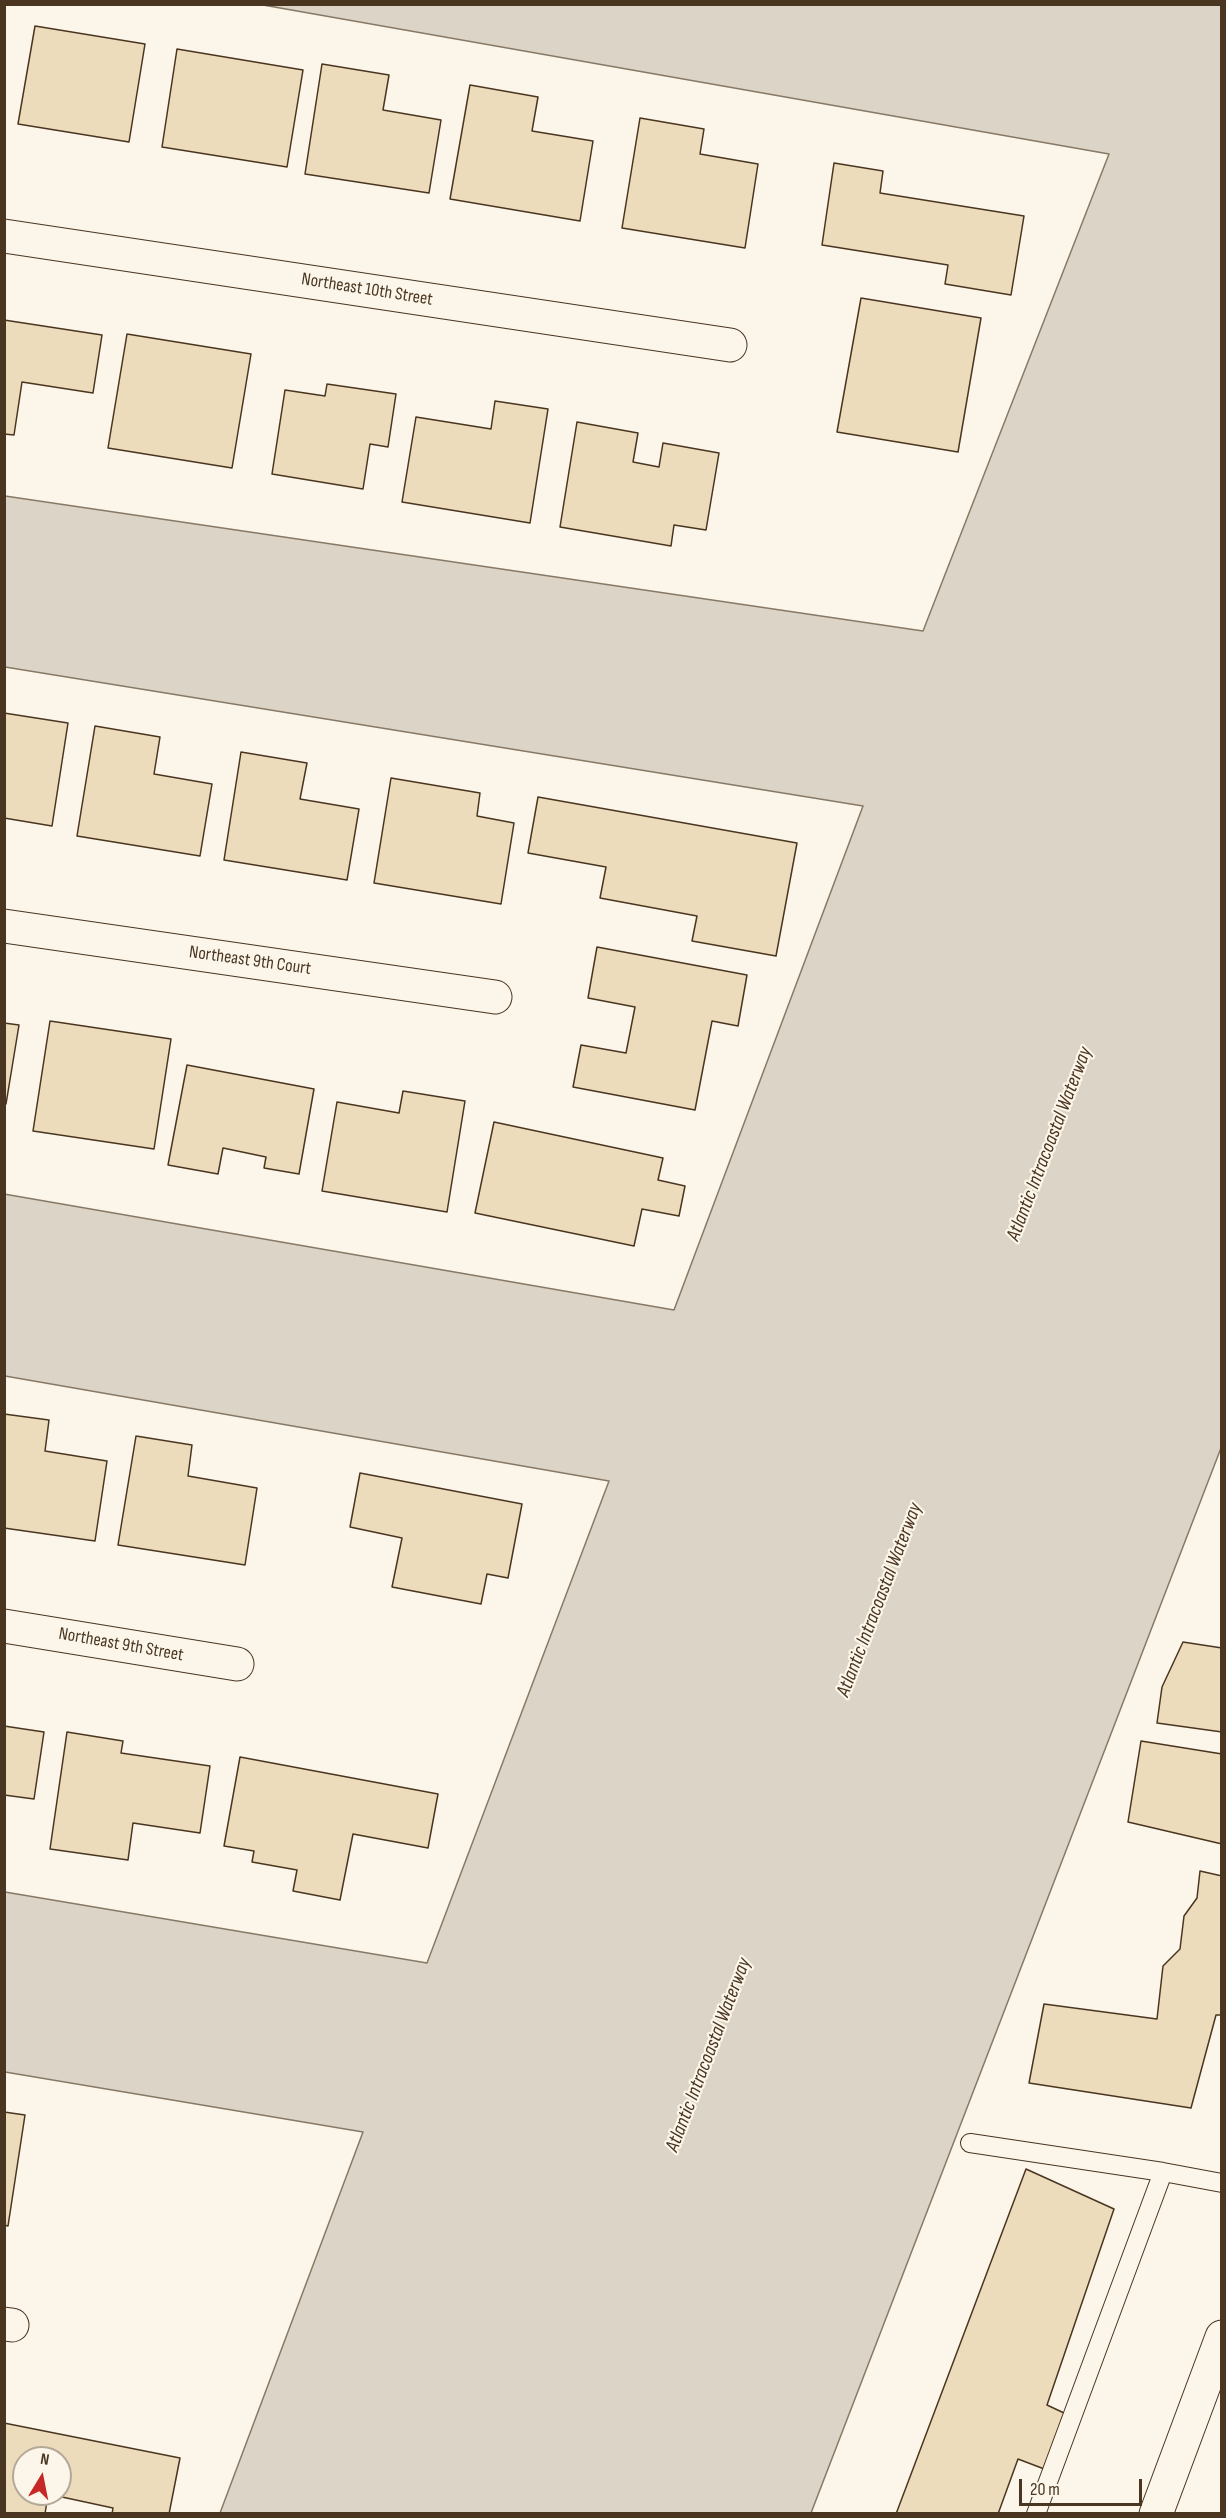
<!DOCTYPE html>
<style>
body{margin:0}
#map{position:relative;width:1226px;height:2518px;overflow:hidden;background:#fbf6e9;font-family:"Sofia Sans Condensed",sans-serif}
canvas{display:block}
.frame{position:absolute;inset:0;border:6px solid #4a3520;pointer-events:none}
.north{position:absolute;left:12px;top:2446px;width:60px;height:60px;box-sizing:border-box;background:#fbf6e9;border:2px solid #b4a999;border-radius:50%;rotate:10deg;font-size:16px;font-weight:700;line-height:24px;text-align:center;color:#4a3520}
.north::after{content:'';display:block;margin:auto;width:21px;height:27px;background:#c62828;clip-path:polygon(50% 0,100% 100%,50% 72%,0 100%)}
.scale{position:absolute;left:1019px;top:2479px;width:123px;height:27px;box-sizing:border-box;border:3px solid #4a3520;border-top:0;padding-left:8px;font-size:18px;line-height:21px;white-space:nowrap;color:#4a3520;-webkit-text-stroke:4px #fbf6e9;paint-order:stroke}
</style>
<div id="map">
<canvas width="1226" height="2518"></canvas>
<div class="frame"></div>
<div class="north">N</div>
<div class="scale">20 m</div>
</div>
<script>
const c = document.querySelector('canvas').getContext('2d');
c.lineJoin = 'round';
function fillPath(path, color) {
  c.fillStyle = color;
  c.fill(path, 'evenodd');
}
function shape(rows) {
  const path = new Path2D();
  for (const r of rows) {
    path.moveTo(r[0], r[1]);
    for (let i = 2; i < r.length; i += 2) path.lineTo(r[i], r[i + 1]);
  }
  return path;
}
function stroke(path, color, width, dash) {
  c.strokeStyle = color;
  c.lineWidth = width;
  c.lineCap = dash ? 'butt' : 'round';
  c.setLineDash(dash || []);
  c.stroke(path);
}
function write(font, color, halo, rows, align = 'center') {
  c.font = font + ' "Sofia Sans Condensed",sans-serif';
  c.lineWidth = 4.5;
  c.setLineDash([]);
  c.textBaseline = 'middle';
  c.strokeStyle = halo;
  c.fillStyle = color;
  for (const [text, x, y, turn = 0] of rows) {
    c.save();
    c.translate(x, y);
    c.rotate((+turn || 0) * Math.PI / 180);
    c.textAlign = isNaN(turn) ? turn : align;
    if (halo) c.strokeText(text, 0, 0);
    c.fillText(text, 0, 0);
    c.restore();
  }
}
const water = shape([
 [263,5,1221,5,1221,1448,811,2513,220,2513,363,2132,5,2072,5,1892,427,1963,609,1481,5,1376,4,1194,674,1310,863,806,5,667,5,496,923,631,1109,154,263,5]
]);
fillPath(water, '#dcd4c6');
stroke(water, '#887966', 1.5);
const building = shape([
 [35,26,145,44,129,142,18,124,35,26],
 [177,49,303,70,287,167,162,147,177,49],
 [322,64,389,75,383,110,441,120,429,193,305,174,322,64],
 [470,85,538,97,532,131,593,141,580,221,450,199,470,85],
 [640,118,704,129,700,154,758,164,745,248,622,228,640,118],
 [834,163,883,171,880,193,1024,216,1011,295,945,284,948,265,822,245,834,163],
 [861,298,981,318,958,452,837,432,861,298],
 [4,320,102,335,93,393,22,382,14,435,4,434,4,320],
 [127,334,251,354,232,468,108,448,127,334],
 [327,384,396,394,388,447,370,444,363,489,272,474,285,390,325,396,327,384],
 [495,401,548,409,530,523,402,502,416,417,491,429,495,401],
 [577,422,638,433,633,462,659,467,663,443,719,453,706,530,674,525,671,546,560,527,577,422],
 [4,713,68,723,52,826,4,818,4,713],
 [95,726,160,737,154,774,212,784,200,856,77,836,95,726],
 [241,752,307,763,300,799,359,809,347,880,224,860,241,752],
 [391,778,480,793,477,816,514,823,501,904,374,883,391,778],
 [538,797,797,843,776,956,692,941,697,916,600,898,606,867,528,853,538,797],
 [597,947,747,975,738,1026,712,1021,695,1110,573,1087,581,1045,626,1053,635,1007,588,998,597,947],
 [50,1021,171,1039,154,1149,33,1131,50,1021],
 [4,1023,19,1025,6,1104,4,1104,4,1023],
 [187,1065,314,1089,299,1174,264,1168,266,1157,223,1148,218,1174,168,1165,187,1065],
 [403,1091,465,1101,447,1212,322,1191,337,1102,399,1113,403,1091],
 [494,1122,663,1158,658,1180,685,1186,679,1216,642,1209,634,1246,475,1213,494,1122],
 [4,1414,49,1420,45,1451,107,1461,95,1541,4,1528,4,1414],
 [136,1436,192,1445,188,1476,257,1488,245,1565,118,1545,136,1436],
 [360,1473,522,1504,508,1578,487,1574,481,1604,392,1587,402,1538,350,1527,360,1473],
 [1183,1642,1222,1648,1222,1732,1157,1723,1162,1687,1183,1642],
 [4,1726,44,1732,34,1799,4,1795,4,1726],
 [67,1732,123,1741,121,1753,210,1766,200,1833,133,1823,128,1860,50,1849,67,1732],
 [1141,1741,1222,1754,1222,1844,1128,1822,1141,1741],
 [240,1757,438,1794,428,1848,353,1834,340,1900,293,1891,297,1870,252,1862,254,1851,224,1846,240,1757],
 [1200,1871,1222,1876,1222,2015,1216,2015,1191,2108,1029,2083,1044,2004,1157,2019,1163,1966,1180,1949,1184,1916,1197,1898,1200,1871],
 [4,2112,25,2115,8,2226,4,2225,4,2112],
 [1026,2169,1114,2209,1047,2405,1079,2420,1060,2475,1018,2459,998,2514,896,2514,1026,2169],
 [4,2423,180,2458,169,2514,112,2514,113,2508,48,2494,45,2514,4,2514,4,2423],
 [24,2458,60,2458,60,2494,24,2494,24,2458]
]);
fillPath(building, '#ecdcbc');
stroke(building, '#4a3520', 1.5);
const service = shape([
 [970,2143,1163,2172],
 [1036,2514,1163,2172,1222,2183]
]);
const minor = shape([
 [4,236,730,345],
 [4,926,495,997],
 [4,1626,237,1664],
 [4,2324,12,2325],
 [1156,2514,1222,2337]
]);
stroke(service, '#4a3520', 20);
stroke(minor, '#4a3520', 35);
stroke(service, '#fbf6e9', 18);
stroke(minor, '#fbf6e9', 33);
write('18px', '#4a3520', '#fbf6e9', [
 ["Northeast 10th Street",367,290,9],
 ["Northeast 9th Court",250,961,8],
 ["Northeast 9th Street",121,1645,10]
]);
write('italic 20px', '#4a3520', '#fbf6e9', [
 ["Atlantic Intracoastal Waterway",1050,1144,-69],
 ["Atlantic Intracoastal Waterway",880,1600,-69],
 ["Atlantic Intracoastal Waterway",709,2055,-69]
]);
</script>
